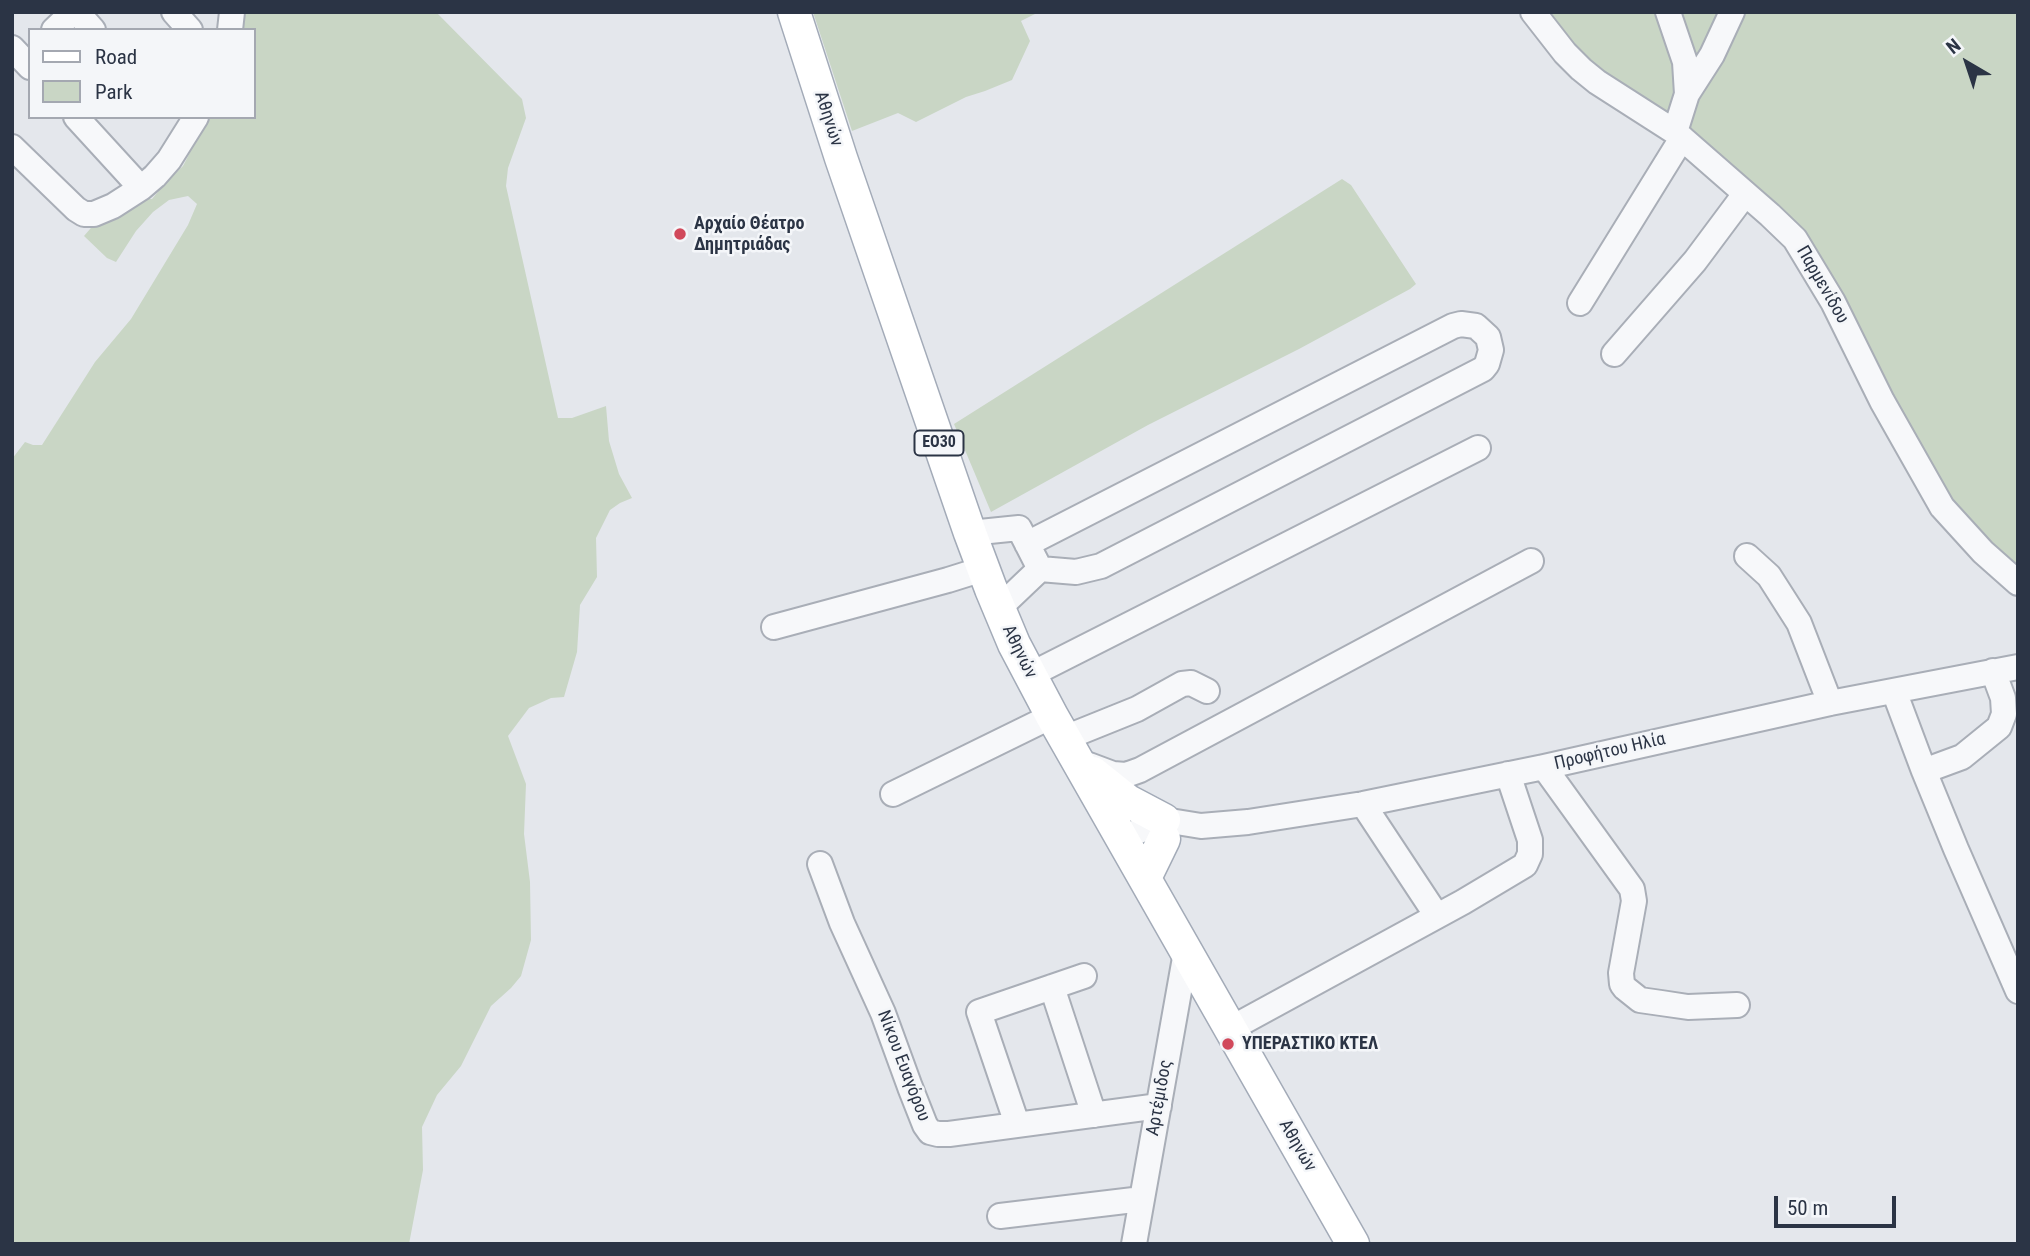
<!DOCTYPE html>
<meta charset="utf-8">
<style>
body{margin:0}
#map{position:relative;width:2030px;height:1256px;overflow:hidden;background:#e4e7ec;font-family:"Roboto Condensed",sans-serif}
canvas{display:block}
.frame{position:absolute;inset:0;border:14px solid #2b3445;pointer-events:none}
.legend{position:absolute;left:28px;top:28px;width:228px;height:91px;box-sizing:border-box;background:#f4f6f9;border:2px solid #a4a8b1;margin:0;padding:9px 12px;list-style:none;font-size:21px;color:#2b3445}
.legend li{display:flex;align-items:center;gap:14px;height:35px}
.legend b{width:35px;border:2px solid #a4a8b1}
.north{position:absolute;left:1932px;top:28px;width:70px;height:70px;-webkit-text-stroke:5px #f4f6f9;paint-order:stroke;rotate:321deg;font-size:19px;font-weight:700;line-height:28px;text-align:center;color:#2b3445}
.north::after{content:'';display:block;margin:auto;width:24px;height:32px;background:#2b3445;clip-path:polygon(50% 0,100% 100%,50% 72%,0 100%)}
.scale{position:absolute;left:1774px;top:1196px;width:122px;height:32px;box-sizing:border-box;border:4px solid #2b3445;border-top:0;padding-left:9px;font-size:21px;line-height:24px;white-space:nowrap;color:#2b3445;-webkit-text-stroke:5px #f4f6f9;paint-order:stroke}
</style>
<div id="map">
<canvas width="2030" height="1256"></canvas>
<div class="frame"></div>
<ul class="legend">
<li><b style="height:9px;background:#fff"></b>Road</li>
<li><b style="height:19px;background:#c9d6c5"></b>Park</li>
</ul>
<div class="north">N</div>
<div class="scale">50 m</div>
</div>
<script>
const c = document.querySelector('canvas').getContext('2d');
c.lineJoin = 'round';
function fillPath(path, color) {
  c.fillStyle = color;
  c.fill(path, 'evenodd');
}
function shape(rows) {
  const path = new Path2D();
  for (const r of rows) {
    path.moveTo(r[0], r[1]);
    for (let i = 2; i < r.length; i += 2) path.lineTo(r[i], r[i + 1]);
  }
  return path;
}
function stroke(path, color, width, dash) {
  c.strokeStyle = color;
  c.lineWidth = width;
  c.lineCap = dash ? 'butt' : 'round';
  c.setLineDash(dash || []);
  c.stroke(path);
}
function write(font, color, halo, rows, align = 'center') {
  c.font = font + ' "Roboto Condensed",sans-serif';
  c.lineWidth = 5;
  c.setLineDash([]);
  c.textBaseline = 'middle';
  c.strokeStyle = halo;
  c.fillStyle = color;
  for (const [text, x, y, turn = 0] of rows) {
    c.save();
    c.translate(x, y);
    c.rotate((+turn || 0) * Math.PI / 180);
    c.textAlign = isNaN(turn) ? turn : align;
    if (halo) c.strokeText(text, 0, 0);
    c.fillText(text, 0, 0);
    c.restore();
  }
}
fillPath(shape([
 [240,12,436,12,522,99,526,118,508,168,506,186,558,418,572,418,606,406,609,441,619,474,632,498,620,503,610,510,596,538,597,577,580,605,577,652,564,697,551,698,529,708,508,736,526,784,524,834,530,882,531,940,521,976,511,988,491,1006,461,1066,437,1095,422,1127,423,1170,409,1244,12,1244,12,459,25,442,33,445,42,445,95,362,131,319,188,225,197,204,188,196,169,200,153,212,136,231,116,262,107,258,84,236,96,222,138,199,152,199,166,182,183,166,208,117,254,117,254,30,239,30],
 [813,12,1039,12,1021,21,1030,41,1012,80,985,91,966,97,916,122,898,113,852,131],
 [1544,12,2018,12,2018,575,1963,522,1831,283,1592,68],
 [1342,179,1351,185,1416,284,1410,289,1299,349,1148,425,991,512,954,424]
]), '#c9d6c5');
const minor = shape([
 [77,12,93,30],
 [174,12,190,30],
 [1533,12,1565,53,1581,69,1597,82,1675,132,1770,215,1795,239,1833,302,1882,401,1942,507,1983,552,2018,583],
 [1668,12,1685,62,1687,94],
 [54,30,73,12],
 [230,30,232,12],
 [12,48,30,67],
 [76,117,141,188],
 [1675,132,1687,94,1712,55,1732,12],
 [12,147,76,209,84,214,94,214,113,206,141,188,155,176,169,160,196,117],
 [1580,303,1682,138],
 [1614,354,1695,261,1745,194],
 [970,533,1019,528,1040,569,999,608],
 [1027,544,1453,326,1461,324,1476,326,1488,337,1491,350,1487,364,1483,369,1101,566,1076,572,1040,569],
 [1747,556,1769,576,1799,623,1830,703],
 [774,627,948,580,983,569],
 [1030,675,1478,448],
 [1894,691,1924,771,1956,849,2018,991],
 [1065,738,1137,709,1182,684,1191,683,1207,691],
 [1089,765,1113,774,1126,775,1140,770,1531,561],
 [1544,767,1632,889,1634,901,1621,973,1622,984,1625,988,1640,1000,1661,1003,1688,1007,1737,1005],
 [1924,771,1962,757,1999,727,2004,714,2003,698,1993,671],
 [893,794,1052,716],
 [1363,804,1437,916],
 [1123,838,1164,820,1201,826,1248,822,1363,804,1544,767,1830,703,2018,667],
 [820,864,842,923,883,1013,910,1087,925,1125,930,1132,938,1134,949,1134,1159,1106],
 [1052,987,1094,1115],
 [1230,1029,1463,902,1525,865,1530,854,1530,840,1508,774],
 [1017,1124,979,1012,1084,976],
 [1000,1216,1142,1199],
 [1134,1244,1186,952]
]);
const major = shape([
 [794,12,841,158,970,533,991,589,1014,644,1052,716,1353,1244],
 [1093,773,1128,801,1164,820],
 [1145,878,1164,839]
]);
stroke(minor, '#a9aeb7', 28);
stroke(major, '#a3abb8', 35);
stroke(minor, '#f7f8fa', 24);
stroke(major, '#fff', 32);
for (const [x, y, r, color] of [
 [680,234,7,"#d1495b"],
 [1228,1044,7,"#d1495b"]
]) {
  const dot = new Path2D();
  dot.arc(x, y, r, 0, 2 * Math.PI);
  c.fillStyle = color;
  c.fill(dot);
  stroke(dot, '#f4f6f9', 2.5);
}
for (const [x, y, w] of [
 [939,443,49]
]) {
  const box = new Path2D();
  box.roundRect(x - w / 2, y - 12.5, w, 25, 5);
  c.fillStyle = '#f4f6f9';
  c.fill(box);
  stroke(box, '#2b3445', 2);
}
write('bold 16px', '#2b3445', null, [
 ["ΕΟ30",939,443]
]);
write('18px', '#2b3445', '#f4f6f9', [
 ["Αθηνών",828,119,72],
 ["Παρμενίδου",1822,285,60],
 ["Αθηνών",1019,652,64],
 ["Προφήτου Ηλία",1610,752,-13],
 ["Νίκου Ευαγόρου",903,1066,69],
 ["Αρτέμιδος",1160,1098,-80],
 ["Αθηνών",1297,1146,60]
]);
write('bold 18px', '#2b3445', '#f4f6f9', [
 ["Αρχαίο Θέατρο",694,224],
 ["Δημητριάδας",694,245],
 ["ΥΠΕΡΑΣΤΙΚΟ ΚΤΕΛ",1242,1044]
], 'left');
</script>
